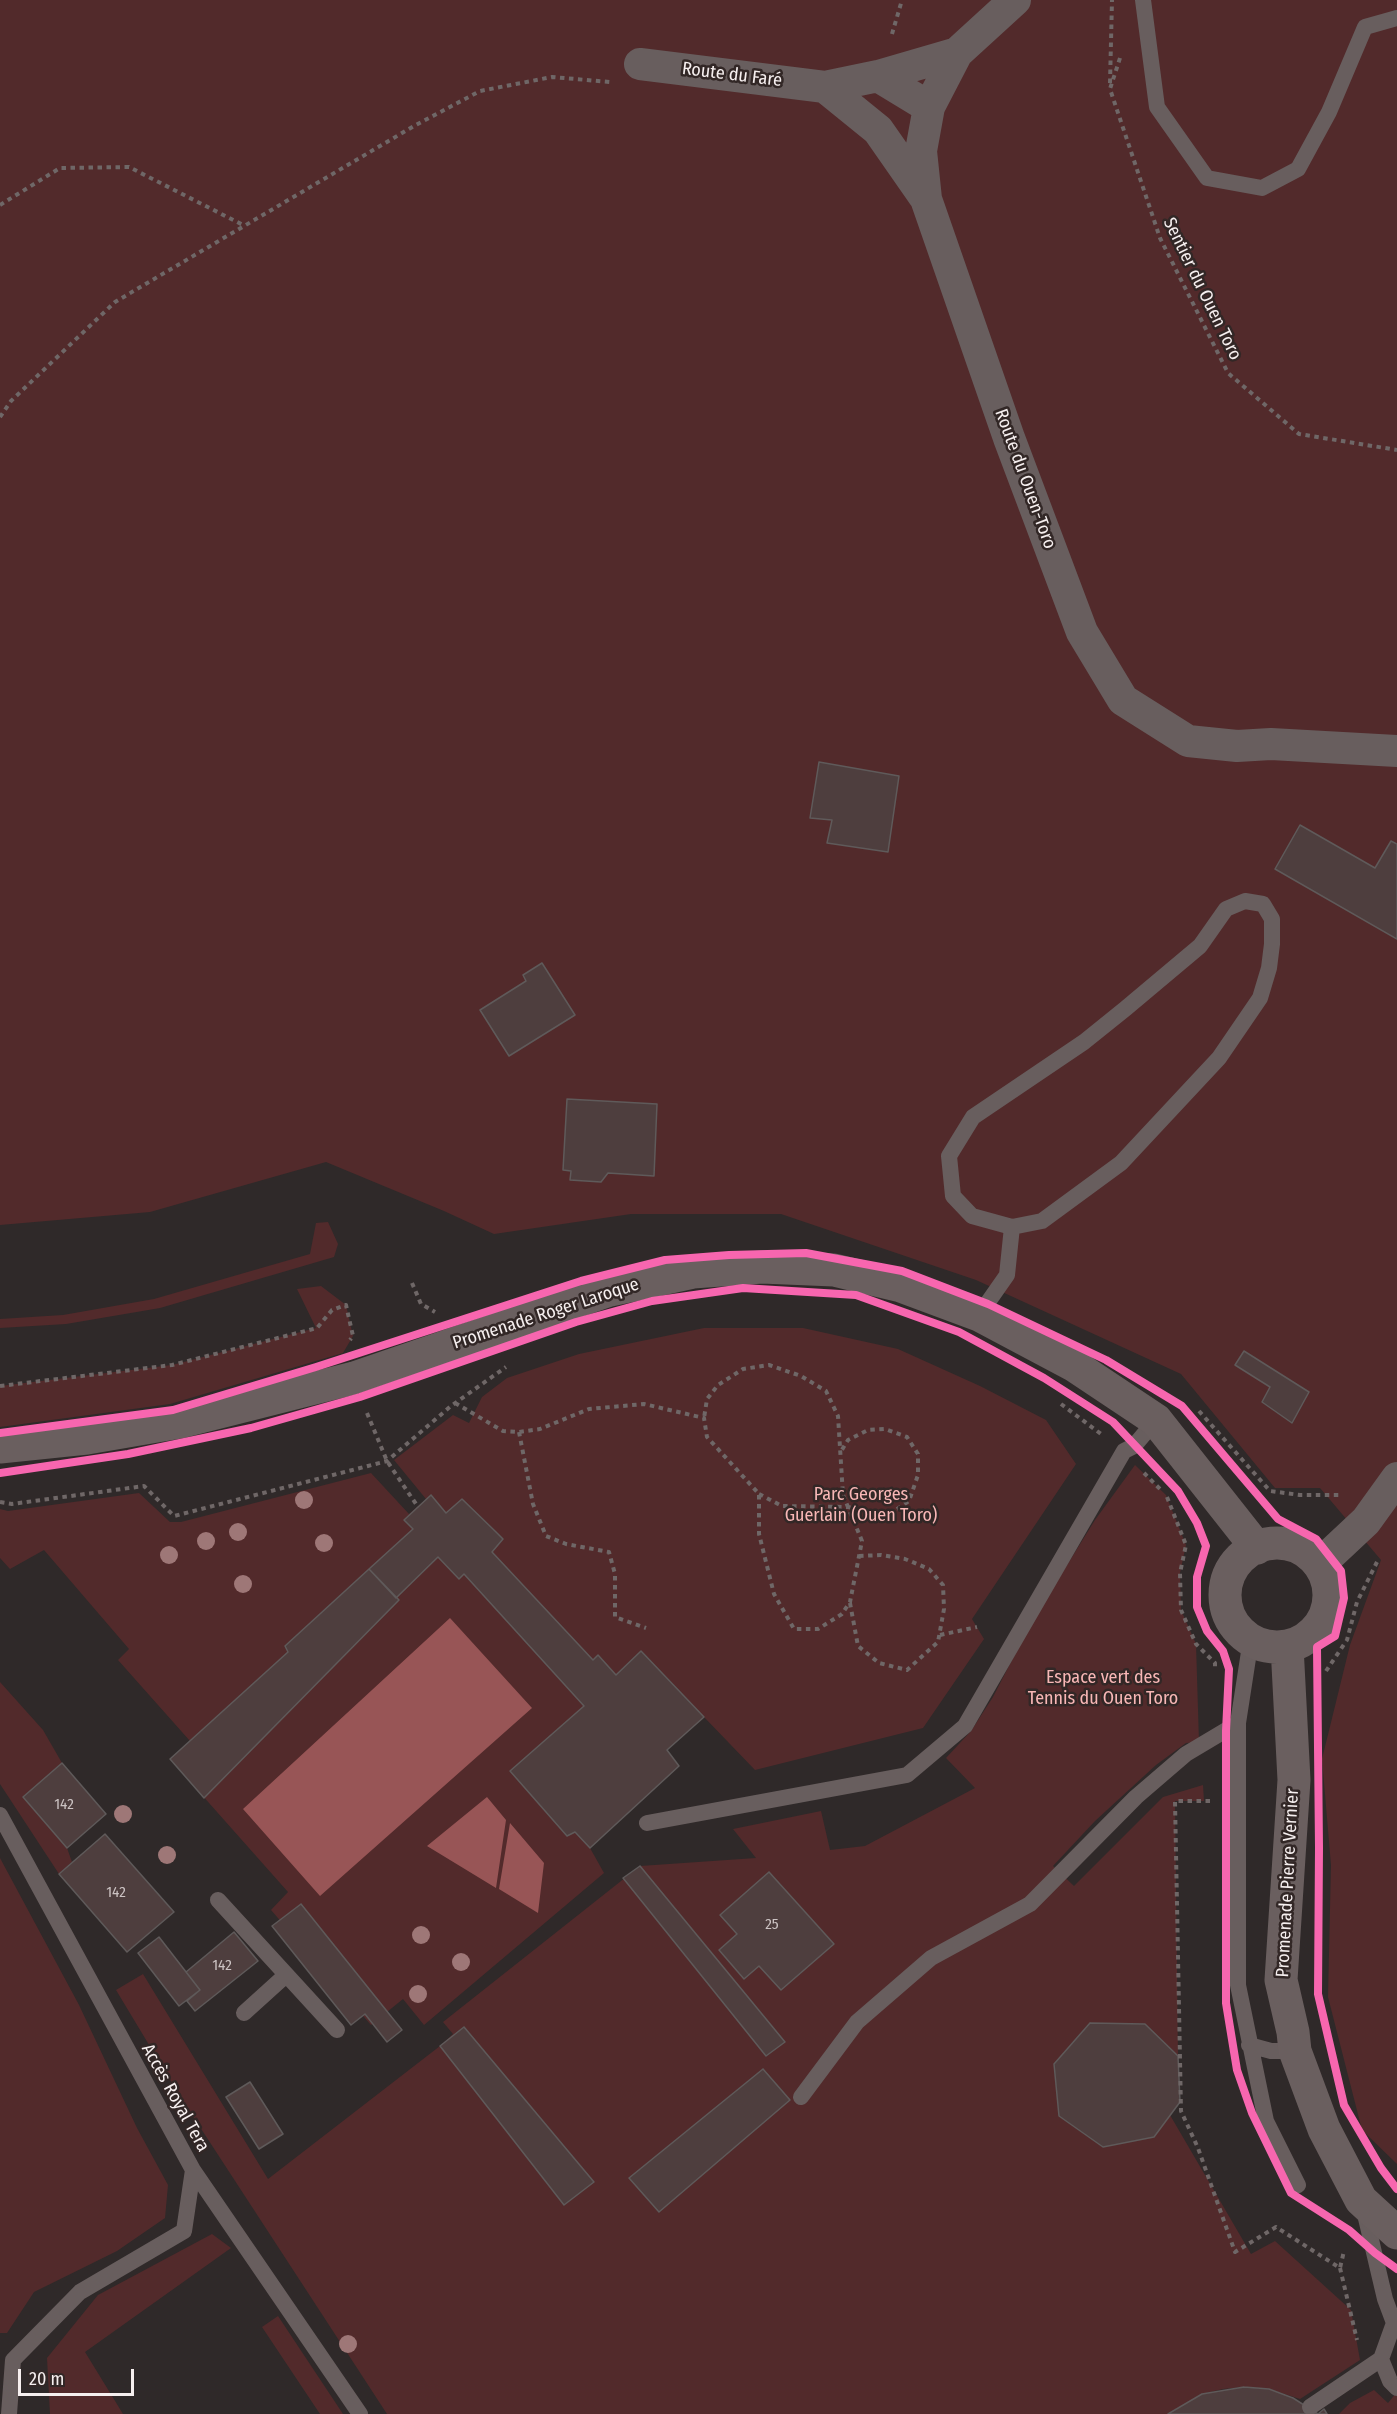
<!DOCTYPE html>
<meta charset="utf-8">
<style>
body{margin:0}
#map{position:relative;width:1397px;height:2414px;overflow:hidden;background:#2f2929;font-family:"Fira Sans Condensed",sans-serif}
canvas{display:block}
.scale{position:absolute;left:18px;top:2369px;width:116px;height:27px;box-sizing:border-box;border:3px solid #f6efef;border-top:0;padding-left:8px;font-size:18px;line-height:21px;white-space:nowrap;color:#f6efef;-webkit-text-stroke:4px #322726;paint-order:stroke}
</style>
<div id="map">
<canvas width="1397" height="2414"></canvas>
<div class="scale">20 m</div>
</div>
<script>
const c = document.querySelector('canvas').getContext('2d');
c.lineJoin = 'round';
function fillPath(path, color) {
  c.fillStyle = color;
  c.fill(path, 'evenodd');
}
function shape(rows) {
  const path = new Path2D();
  for (const r of rows) {
    if (r.length === 3) {
      path.moveTo(r[0] + r[2], r[1]);
      path.arc(r[0], r[1], r[2], 0, 2 * Math.PI);
      continue;
    }
    path.moveTo(r[0], r[1]);
    for (let i = 2; i < r.length; i += 2) path.lineTo(r[i], r[i + 1]);
  }
  return path;
}
function stroke(path, color, width, dash) {
  c.strokeStyle = color;
  c.lineWidth = width;
  c.lineCap = dash ? 'butt' : 'round';
  c.setLineDash(dash || []);
  c.stroke(path);
}
function write(font, color, halo, rows, align = 'center') {
  c.font = font + ' "Fira Sans Condensed",sans-serif';
  c.lineWidth = 5;
  c.setLineDash([]);
  c.textBaseline = 'middle';
  c.strokeStyle = halo;
  c.fillStyle = color;
  for (const [text, x, y, turn = 0] of rows) {
    c.save();
    c.translate(x, y);
    c.rotate((+turn || 0) * Math.PI / 180);
    c.textAlign = isNaN(turn) ? turn : align;
    if (halo) c.strokeText(text, 0, 0);
    c.fillText(text, 0, 0);
    c.restore();
  }
}
fillPath(shape([
 [0,0,1397,0,1397,2164,1362,2130,1328,1997,1331,1865,1322,1759,1350,1645,1381,1560,1320,1488,1275,1488,1181,1374,976,1280,781,1214,631,1214,494,1234,444,1211,326,1162,150,1212,0,1225],
 [328,1222,338,1244,334,1257,160,1308,66,1324,0,1328,0,1319,63,1315,154,1299,310,1254,316,1223],
 [321,1286,346,1305,353,1336,343,1353,170,1404,0,1427,0,1386,172,1365,316,1328,297,1289],
 [704,1328,803,1328,898,1349,980,1386,1046,1420,1076,1464,972,1619,984,1639,923,1728,755,1770,704,1717,667,1750,679,1766,590,1848,604,1873,424,2025,403,1999,371,2025,271,1910,288,1892,170,1759,190,1741,118,1660,129,1649,44,1550,10,1569,0,1558,0,1509,8,1511,139,1493,170,1522,181,1522,371,1473,409,1514,426,1499,394,1460,453,1415,469,1423,482,1397,507,1378,579,1354],
 [1135,1465,1166,1495,1186,1545,1180,1573,1181,1610,1196,1644,1199,1742,1186,1743,1156,1765,1095,1821,1053,1866,1074,1886,1163,1797,1203,1785,1204,1801,1175,1801,1178,2056,1145,2024,1090,2023,1054,2064,1059,2116,1103,2147,1154,2137,1170,2115,1251,2254,1275,2241,1351,2310,1360,2360,1300,2399,1269,2389,1244,2387,1223,2389,1202,2394,1168,2414,387,2414,181,2098,116,1990,143,1974,268,2179,440,2046,453,2034,443,2022,640,1866,756,1858,733,1829,821,1811,830,1850,865,1846,975,1788,946,1758,971,1731,993,1697,1031,1623,1095,1520],
 [0,1682,43,1730,62,1763,23,1797,67,1848,72,1862,59,1874,0,1784],
 [0,1858,79,2005,137,2128,168,2185,165,2218,117,2251,34,2292,7,2333,0,2333],
 [212,2234,231,2248,85,2352,123,2414,50,2414,47,2358,98,2295],
 [278,2316,343,2414,320,2414,262,2327],
 [1374,2390,1388,2403,1397,2392,1397,2414,1339,2414,1350,2403]
]), '#522a2b');
fillPath(shape([
 [450,1618,532,1708,320,1896,243,1809],
 [487,1797,506,1820,496,1888,427,1846],
 [510,1823,544,1863,538,1913,499,1889]
]), '#985556');
const building = shape([
 [819,762,899,776,888,852,827,843,832,820,810,818,819,762],
 [1300,825,1375,868,1391,841,1397,844,1397,939,1275,869,1300,825],
 [542,963,575,1015,509,1056,480,1010,526,981,523,975,542,963],
 [567,1099,657,1104,654,1176,608,1173,601,1182,570,1180,571,1171,563,1170,567,1099],
 [1244,1351,1309,1392,1292,1423,1262,1402,1270,1387,1235,1365,1244,1351],
 [431,1495,446,1513,462,1499,496,1532,503,1539,492,1552,593,1660,598,1655,616,1675,641,1651,704,1717,667,1750,679,1766,590,1848,575,1832,567,1836,510,1771,584,1706,464,1574,459,1579,438,1557,396,1598,369,1569,413,1529,404,1520,431,1495],
 [369,1569,399,1600,204,1798,170,1759,288,1652,285,1646,369,1569],
 [62,1763,106,1814,67,1848,23,1797,62,1763],
 [105,1834,174,1912,127,1952,59,1874,105,1834],
 [640,1866,785,2042,766,2056,623,1878,640,1866],
 [769,1872,834,1944,781,1990,759,1966,744,1979,719,1950,737,1934,720,1915,769,1872],
 [301,1904,402,2030,387,2042,365,2014,351,2025,272,1926,301,1904],
 [234,1932,258,1961,195,2011,187,2001,200,1990,186,1972,234,1932],
 [159,1937,200,1990,179,2006,138,1953,159,1937],
 [1090,2023,1145,2024,1178,2056,1180,2102,1154,2137,1103,2147,1059,2116,1054,2064,1090,2023],
 [464,2027,594,2182,564,2205,440,2046,464,2027],
 [763,2069,790,2100,659,2212,629,2178,763,2069],
 [250,2082,283,2134,259,2149,226,2097,250,2082],
 [1244,2387,1269,2389,1293,2398,1318,2414,1324,2409,1327,2414,1168,2414,1202,2394,1244,2387]
]);
fillPath(building, '#4e3e3e');
stroke(building, '#5f5a5a', 1.5);
stroke(shape([
 [892,34,902,0],
 [1120,58,1110,89,1160,238,1228,373,1299,434,1397,450],
 [1110,83,1112,0],
 [0,205,60,168,129,167,245,226],
 [0,417,11,401,115,302,414,126,480,91,552,77,610,82],
 [412,1283,421,1304,435,1312],
 [0,1386,172,1365,317,1328,332,1310,346,1305,353,1336,350,1340],
 [455,1403,503,1431,519,1432,540,1429,589,1409,644,1404,704,1418,707,1437,759,1494,759,1534,774,1594,794,1629,818,1629,842,1614,850,1602,862,1541,843,1495,838,1416,826,1391,801,1376,769,1365,743,1369,718,1385,707,1399,704,1418],
 [1061,1404,1101,1434],
 [1199,1411,1270,1491,1300,1495,1341,1495],
 [367,1413,387,1461,418,1507],
 [519,1432,533,1504,546,1536,566,1544,609,1552,615,1574,615,1617,646,1628],
 [1144,1473,1162,1491],
 [759,1494,782,1506,848,1507,887,1516,909,1501,918,1475,918,1454,907,1437,885,1429,868,1430,848,1440,840,1453],
 [1167,1497,1186,1545,1180,1573,1181,1610,1196,1644,1215,1663,1215,1669],
 [0,1502,12,1504,144,1486,174,1516,387,1461,451,1406,506,1367],
 [850,1603,858,1646,879,1663,907,1670,938,1642,944,1609,943,1585,929,1569,905,1559,881,1555,859,1556],
 [940,1635,977,1627],
 [1326,1671,1347,1640,1357,1602,1377,1562],
 [1210,1801,1175,1801,1181,2111,1198,2148,1235,2252,1276,2227,1340,2268,1344,2251],
 [1340,2268,1357,2340]
]), '#6f6767', 4, [4.5, 4.5]);
stroke(shape([
 [1143,0,1157,107,1207,178,1262,188,1298,169,1329,112,1365,27,1397,18],
 [979,1315,1007,1275,1012,1227,1042,1221,1121,1163,1219,1058,1260,998,1269,968,1272,944,1272,919,1263,904,1245,901,1226,909,1200,946,1125,1009,1084,1042,973,1117,949,1156,953,1196,972,1216,1012,1227],
 [1251,1639,1238,1723,1238,1985,1266,2121,1298,2185],
 [0,1815,193,2170,360,2414],
 [647,1823,907,1775,965,1726,1124,1451,1134,1446,1156,1420],
 [218,1900,337,2030],
 [244,2013,286,1975],
 [1249,2045,1271,2051,1295,2051],
 [801,2097,857,2022,931,1958,1030,1904,1136,1797,1186,1754,1238,1723],
 [1364,2210,1385,2299,1394,2323,1381,2359,1390,2381,1397,2388],
 [1310,2407,1381,2359],
 [9,2414,13,2360,80,2292,184,2231,193,2170]
]), '#685e5e', 16);
stroke(shape([
 [1015,0,957,53,929,107,921,151,926,199,1009,438,1082,632,1123,700,1188,741,1237,746,1271,744,1397,751],
 [640,64,825,87,878,76,957,53],
 [878,76,929,107],
 [825,87,878,130,924,196],
 [1319,1565,1366,1521,1397,1478]
]), '#685e5e', 32);
stroke(shape([
 [0,1447,87,1438,180,1422,354,1378,610,1290,693,1272,762,1267,834,1270,901,1286,979,1315,1075,1366,1156,1420,1257,1548],
 [1277,1595,52],
 [1287,1646,1294,1780,1281,1980,1293,2032,1295,2051,1324,2129,1361,2200,1397,2233]
]), '#6a5f5f', 33);
stroke(shape([
 [0,1433,173,1410,316,1367,581,1281,665,1260,729,1255,806,1253,902,1271,988,1304,1106,1360,1182,1406,1278,1519,1316,1539,1341,1571,1344,1598,1335,1636,1317,1647,1319,1848,1318,1994,1344,2105,1381,2168,1397,2189],
 [0,1473,128,1454,251,1428,360,1397,576,1322,652,1301,743,1288,856,1295,959,1332,1044,1378,1113,1422,1178,1491,1197,1523,1206,1546,1197,1577,1197,1607,1207,1631,1223,1651,1229,1669,1226,1731,1226,2003,1237,2070,1252,2113,1291,2193,1349,2230,1375,2253,1397,2269]
]), '#f766af', 8);
c.fillStyle = '#9e7777';
for (const [x, y] of [
 [304,1500],
 [238,1532],
 [206,1541],
 [324,1543],
 [169,1555],
 [243,1584],
 [123,1814],
 [167,1855],
 [421,1935],
 [461,1962],
 [418,1994],
 [348,2344]
]) {
  c.beginPath();
  c.arc(x, y, 9, 0, 2 * Math.PI);
  c.fill();
}
write('15px', '#ccc3c3', null, [
 ["142",64,1805],
 ["142",116,1893],
 ["25",772,1925],
 ["142",222,1966]
]);
write('18px', '#f6efef', '#322726', [
 ["Route du Faré",732,75,7],
 ["Sentier du Ouen Toro",1202,289,64],
 ["Route du Ouen-Toro",1025,479,70],
 ["Promenade Roger Laroque",546,1314,-18],
 ["Promenade Pierre Vernier",1288,1883,-87],
 ["Accès Royal Tera",175,2098,61]
]);
write('18px', '#f8b7b6', '#322726', [
 ["Parc Georges",861,1495],
 ["Guerlain (Ouen Toro)",861,1516],
 ["Espace vert des",1103,1678],
 ["Tennis du Ouen Toro",1103,1699]
]);
</script>
